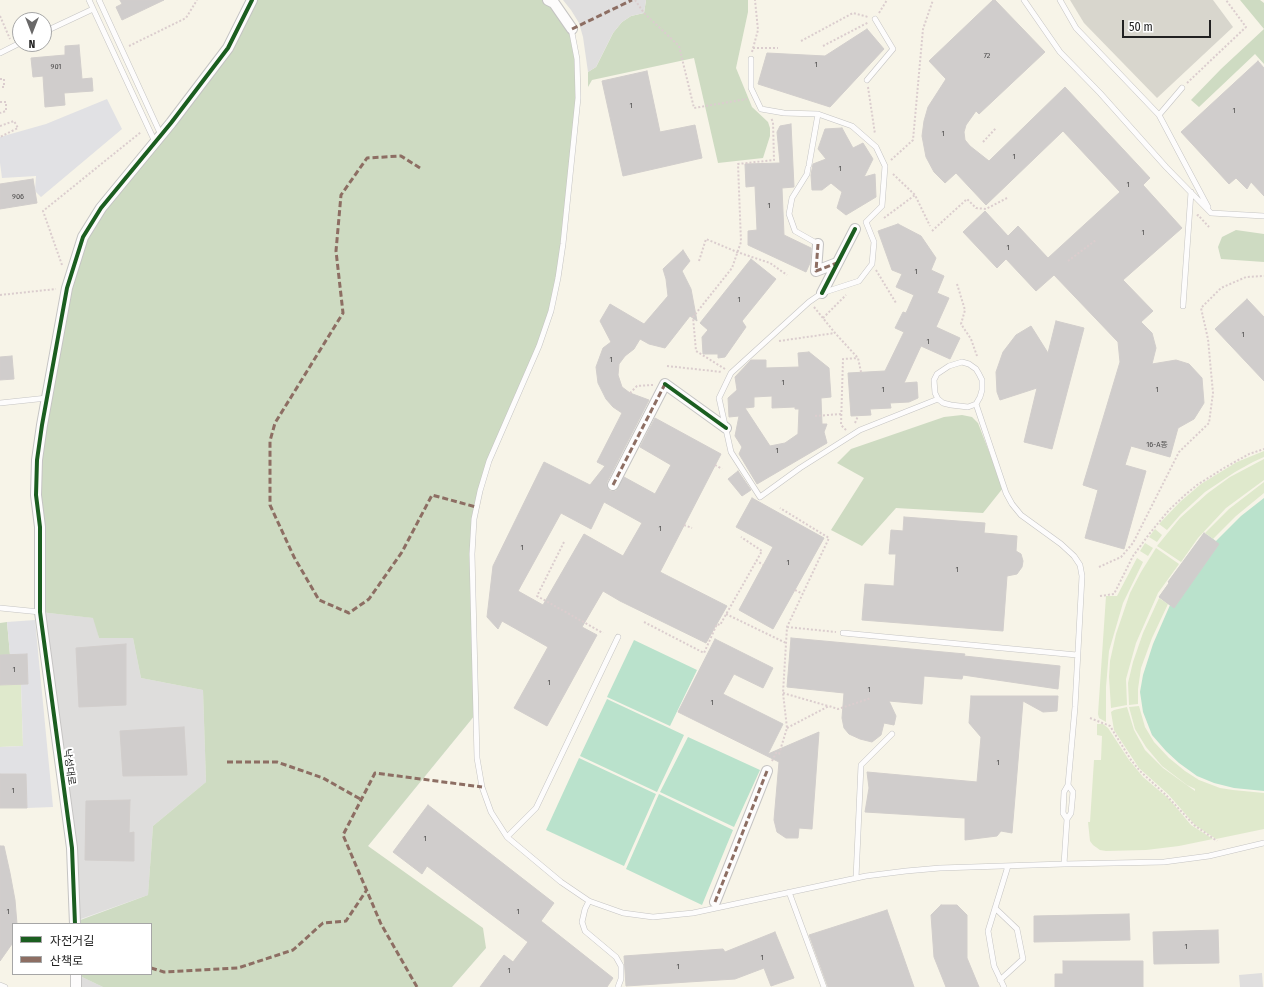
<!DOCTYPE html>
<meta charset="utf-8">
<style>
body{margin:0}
#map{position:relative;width:1264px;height:987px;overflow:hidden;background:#efedeb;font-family:"Fira Sans Condensed","Noto Sans KR",sans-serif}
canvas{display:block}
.legend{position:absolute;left:12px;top:923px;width:140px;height:52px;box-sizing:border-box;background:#fff;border:1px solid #a6a6a6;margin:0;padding:5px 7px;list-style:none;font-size:12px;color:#212121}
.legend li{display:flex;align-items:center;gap:8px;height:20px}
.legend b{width:20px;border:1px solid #a6a6a6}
.north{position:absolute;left:12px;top:12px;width:40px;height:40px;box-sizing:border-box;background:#fff;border:1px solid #a6a6a6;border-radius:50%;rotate:180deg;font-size:11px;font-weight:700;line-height:16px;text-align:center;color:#212121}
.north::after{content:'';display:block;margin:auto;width:14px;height:18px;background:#696868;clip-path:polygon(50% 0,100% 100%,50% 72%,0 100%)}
.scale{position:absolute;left:1122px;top:20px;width:89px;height:18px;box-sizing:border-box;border:2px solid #212121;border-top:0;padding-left:5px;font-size:12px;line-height:14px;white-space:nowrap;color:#212121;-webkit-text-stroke:3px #fff;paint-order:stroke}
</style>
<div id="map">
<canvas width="1264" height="987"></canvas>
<ul class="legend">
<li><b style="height:5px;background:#1b5e20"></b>자전거길</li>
<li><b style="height:5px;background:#8d6e63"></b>산책로</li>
</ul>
<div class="north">N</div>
<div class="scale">50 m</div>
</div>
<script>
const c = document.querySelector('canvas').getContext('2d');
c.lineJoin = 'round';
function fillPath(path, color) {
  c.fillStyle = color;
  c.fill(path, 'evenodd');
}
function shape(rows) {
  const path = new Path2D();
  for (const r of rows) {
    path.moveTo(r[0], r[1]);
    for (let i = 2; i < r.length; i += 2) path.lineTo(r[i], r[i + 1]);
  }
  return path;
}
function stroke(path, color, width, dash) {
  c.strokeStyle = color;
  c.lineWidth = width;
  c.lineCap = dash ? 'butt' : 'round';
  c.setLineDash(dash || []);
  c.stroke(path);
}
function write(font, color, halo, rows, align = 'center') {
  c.font = font + ' "Fira Sans Condensed","Noto Sans KR",sans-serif';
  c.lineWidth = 4;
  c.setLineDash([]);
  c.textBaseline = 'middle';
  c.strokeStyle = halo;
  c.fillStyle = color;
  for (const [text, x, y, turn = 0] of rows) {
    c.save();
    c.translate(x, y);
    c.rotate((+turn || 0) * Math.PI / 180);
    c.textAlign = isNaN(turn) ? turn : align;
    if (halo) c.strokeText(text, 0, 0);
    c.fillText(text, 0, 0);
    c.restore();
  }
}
fillPath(shape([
 [40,612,94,618,99,638,133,638,141,678,203,690,206,782,153,826,148,895,75,921],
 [82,977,103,987,81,987]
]), '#dedddc');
fillPath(shape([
 [0,0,252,0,40,612,72,848,75,924,13,924,13,974,76,974,76,987,0,987],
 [20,20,44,20,44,44,20,44],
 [548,0,1264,0,1264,987,452,987,486,948,368,846,475,715,474,519]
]), '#f7f4e8');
fillPath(shape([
 [1070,0,1213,0,1233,27,1157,98,1084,23]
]), '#d8d6cd');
fillPath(shape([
 [1264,451,1264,457,1253,462,1235,472,1205,492,1181,514,1167,530,1159,524,1180,502,1201,484,1237,462],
 [1264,459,1264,480,1226,508,1198,538,1181,562,1157,546,1180,518,1208,493,1230,477],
 [1264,482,1264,493,1236,516,1213,539,1205,533,1229,509],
 [1155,529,1162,535,1157,542,1149,537],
 [1145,543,1153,548,1148,556,1140,551],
 [1156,548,1179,564,1158,593,1136,643,1126,679,1127,705,1111,708,1109,677,1110,661,1116,634,1130,593,1141,572],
 [1137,558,1143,562,1123,603,1109,651,1106,687,1106,722,1099,718,1098,714,1106,596,1117,596],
 [1159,598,1168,604,1152,638,1141,668,1138,689,1138,704,1129,705,1128,683,1133,662,1143,633],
 [21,684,23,746,0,747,0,685],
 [1139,706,1145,727,1154,742,1169,758,1185,771,1199,780,1220,788,1233,790,1264,793,1264,829,1216,839,1195,825,1168,794,1139,768,1114,730,1111,712,1114,710,1127,707,1134,730,1145,750,1163,768,1195,791,1195,789,1187,785,1162,766,1146,747,1135,729,1129,707],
 [1097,724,1103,724,1108,728,1129,760,1143,777,1169,799,1191,825,1213,839,1179,846,1146,850,1106,851,1100,850,1093,845,1090,841,1088,822,1090,822,1094,760,1101,760,1102,736,1097,735]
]), '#dfe9cc');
fillPath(shape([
 [252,0,548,0,572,29,577,59,578,98,563,244,551,311,489,461,474,519,475,715,368,846,483,928,486,948,452,987,103,987,82,977,80,974,151,974,151,924,75,924,75,922,148,895,153,826,206,782,203,690,141,678,133,638,99,638,93,618,40,612,36,495,63,317,83,237,203,82],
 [646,0,748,0,748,12,736,68,752,107,768,122,770,128,770,136,763,158,718,163,694,58,592,80,588,87,588,72,596,67,613,33,622,22,631,16,644,13],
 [1240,0,1260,0,1264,3,1264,64,1255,54,1199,107,1191,100,1221,69,1264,29],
 [1236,230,1264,234,1264,262,1221,259,1218,247,1222,237],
 [962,415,972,417,978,423,1003,488,983,513,896,508,862,546,831,530,864,478,837,463,851,449,944,417],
 [7,622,10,655,0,656,0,623]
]), '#cedbc2');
fillPath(shape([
 [1264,498,1264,791,1234,788,1214,783,1197,776,1179,763,1166,751,1152,735,1143,712,1140,692,1143,675,1153,644,1170,605,1159,597,1169,583,1168,582,1204,533,1216,541,1241,516],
 [634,640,697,670,670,726,607,697],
 [607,699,684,735,657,792,580,756],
 [688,737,760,770,734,827,660,792],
 [579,758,656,794,624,866,546,830],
 [659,794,733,830,702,905,626,869]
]), '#bae2cc');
fillPath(shape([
 [563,0,646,0,644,13,631,16,622,22,613,33,596,67,588,72,583,37,579,23,571,10],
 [1262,973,1263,987,1240,987,1239,975]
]), '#dfdede');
fillPath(shape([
 [107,99,122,129,41,197,35,191,36,176,2,178,0,163,0,137,46,124],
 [35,620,53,807,27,808,26,774,0,774,0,747,23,746,21,684,28,684,27,655,10,655,7,622]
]), '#e1e1e4');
const building = shape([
 [120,0,164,0,122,20,116,7,122,4,120,0],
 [993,0,995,0,1045,52,979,114,976,111,966,125,964,132,965,140,970,146,989,161,1065,87,1150,178,1143,185,1182,228,1123,280,1153,311,1141,322,1152,333,1156,348,1152,364,1176,360,1189,364,1202,378,1204,403,1194,419,1178,428,1170,457,1131,446,1125,465,1146,471,1124,549,1085,538,1098,490,1083,485,1120,362,1118,342,1054,275,1036,291,1006,259,997,268,963,232,985,211,1008,236,1018,226,1048,258,1120,192,1063,131,986,205,956,173,945,183,934,172,926,157,922,136,924,121,928,107,946,79,929,61,993,0],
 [867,29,884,49,830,107,758,84,767,53,825,56,867,29],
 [79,45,82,79,92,78,93,91,64,93,65,105,45,107,43,76,33,77,31,58,65,55,65,46,79,45],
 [1258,61,1264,68,1264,196,1251,182,1247,189,1236,178,1229,184,1181,132,1258,61],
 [647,71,660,132,695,125,702,158,623,176,602,81,647,71],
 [791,124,794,187,782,188,784,235,811,248,810,263,806,272,748,245,748,231,757,230,755,186,746,187,745,164,780,163,777,132,780,126,791,124],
 [842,128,853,148,863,143,873,159,864,177,875,174,876,197,846,215,837,208,842,192,831,183,822,190,812,190,811,175,813,164,826,159,818,149,825,129,842,128],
 [33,179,37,203,0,209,0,184,33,179],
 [898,224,921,236,936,258,931,270,944,276,937,293,949,298,936,327,960,338,950,359,921,346,904,383,917,382,918,398,909,402,890,403,891,408,870,409,871,415,851,416,848,373,885,371,904,332,895,328,903,312,906,313,914,295,896,287,902,274,892,270,878,231,898,224],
 [683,250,690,261,682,271,691,289,697,321,690,316,665,348,649,344,640,339,634,349,625,356,619,364,618,375,622,387,630,393,649,400,607,482,607,486,610,491,616,491,624,477,655,494,671,465,640,447,655,418,721,454,660,572,727,606,706,643,620,601,603,591,582,627,597,635,547,726,514,708,548,647,502,621,498,629,487,617,493,566,544,462,590,485,605,466,597,462,622,413,613,407,606,399,598,383,596,367,603,348,611,342,600,321,610,304,644,324,668,296,666,279,663,269,683,250],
 [604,502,642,523,623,556,584,534,543,605,518,591,561,513,591,529,604,502],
 [751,259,776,279,742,321,746,327,725,357,718,358,718,354,703,354,702,337,708,330,700,323,751,259],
 [1247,299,1264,317,1264,381,1215,329,1247,299],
 [1056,321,1084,328,1052,449,1024,442,1037,388,1000,400,997,392,996,372,1003,352,1016,335,1031,326,1048,353,1056,321],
 [809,352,829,368,831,397,821,398,822,424,827,424,824,432,827,443,757,484,739,454,742,447,735,436,739,416,729,417,728,398,737,390,735,377,751,360,766,360,766,368,799,367,798,353,809,352],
 [772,396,772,408,795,407,795,409,799,409,798,434,785,443,770,446,745,408,754,407,754,397,772,396],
 [12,356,14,379,0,380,0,357,12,356],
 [738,471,751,490,742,496,728,479,738,471],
 [752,498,824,538,773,629,739,610,773,547,736,527,752,498],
 [904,517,985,523,984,533,1017,536,1016,551,1021,554,1023,561,1022,567,1017,574,1007,576,1003,631,862,620,865,584,894,586,896,554,889,554,891,530,903,531,904,517],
 [1204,533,1219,544,1174,608,1159,597,1169,583,1168,582,1204,533],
 [791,638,965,654,964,656,1060,666,1058,689,963,675,962,679,924,676,922,704,889,701,896,716,894,725,884,723,881,735,872,742,860,739,849,734,844,728,842,718,844,693,787,687,791,638],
 [715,639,773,668,763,688,734,674,723,694,783,724,768,754,819,732,812,829,799,828,798,838,786,838,777,832,774,820,779,762,678,712,715,639],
 [126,644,126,705,79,707,76,648,126,644],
 [27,654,28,684,0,685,0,655,27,654],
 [971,696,1058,696,1057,711,1043,712,1023,701,1012,833,1001,831,997,836,965,840,965,818,865,812,869,788,867,772,977,782,981,737,969,723,971,696],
 [184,727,187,775,123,776,120,731,184,727],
 [0,774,26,774,27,808,0,808,0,774],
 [130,800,129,833,134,832,134,861,85,860,86,801,130,800],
 [428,805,554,903,541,921,613,978,607,987,480,987,504,955,513,962,528,942,427,866,422,874,393,852,428,805],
 [0,846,4,846,10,873,15,900,17,924,13,924,12,944,0,961,0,846],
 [941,905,957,905,967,915,967,958,979,987,946,987,934,957,931,915,941,905],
 [887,910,914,987,828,987,809,935,887,910],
 [1129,914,1130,940,1034,942,1034,916,1129,914],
 [1218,930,1219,963,1154,964,1153,932,1218,930],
 [775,932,794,978,771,986,764,968,735,979,626,986,624,956,723,949,725,952,775,932],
 [1063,961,1143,961,1143,987,1055,987,1055,974,1063,974,1063,961]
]);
fillPath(building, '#d0cdcc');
stroke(building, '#d2cecc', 1);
const lane = shape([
 [89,0,155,142],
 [99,0,161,135],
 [1024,0,1060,52,1100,93,1166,167,1211,213,1264,216],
 [1060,0,1076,28,1159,115,1208,207],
 [571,28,577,59,578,98,563,244,558,278,551,311,539,346,489,461,480,491,474,519,472,554,477,758,482,787,491,812,507,837,561,882,589,901,623,913,653,917,693,913,866,876,906,871,940,868,1064,864,1164,862,1209,856,1264,843],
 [44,32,93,9],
 [0,53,20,43],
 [751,59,751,88,761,109,784,113,818,114,852,126,876,147,885,166,882,206,866,222,874,242,872,264,859,281,822,293,809,302,731,373,719,398,731,452,760,497,800,468,860,430,938,399],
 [867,80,893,49,875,19],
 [1159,115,1182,88],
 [809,165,818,114],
 [808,168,807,174,792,198,789,214,795,231,818,244],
 [1183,306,1191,192],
 [962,362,969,364,976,369,979,374,982,380,982,390,980,397,976,404,968,407,951,405,943,403,938,399,935,393,934,380,937,374,949,366,962,362],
 [0,403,47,398],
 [976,404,1006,493,1012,504,1021,515,1061,544,1074,556,1080,565,1082,576,1075,707,1068,785,1064,792,1063,813,1067,819],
 [0,608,40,612],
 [843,633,1077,655],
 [507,837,536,808,618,637],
 [1064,864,1067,819,1071,813,1073,792,1068,785],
 [856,878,861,765,892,734],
 [789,892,824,987],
 [589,901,585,909,582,922,585,931,616,957,621,966,621,979,618,987],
 [995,908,1017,929,1023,959,1000,980],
 [0,985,5,987],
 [1004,987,994,966,988,931,1008,866]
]);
const street = shape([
 [548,0,554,3,572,29],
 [818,244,816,271,837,263],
 [822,293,855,229],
 [613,485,665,384,726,428],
 [715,902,767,771],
 [75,924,72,848,40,612,40,527,36,495,37,460,42,425,67,288,83,237,101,208,171,123,228,48,252,0],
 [76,987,76,974]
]);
stroke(lane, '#c5c4c3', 6);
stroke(street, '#c5c4c3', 12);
stroke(shape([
 [635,0,644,13,679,46,694,108,747,99],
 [879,13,887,0],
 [0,16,10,39],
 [801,41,853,13,868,17],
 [129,46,186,18,197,0],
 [823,46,869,22],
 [753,48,778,48],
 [752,52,758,30,755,0],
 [0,79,4,79,4,87,0,87],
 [1187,83,1246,27,1226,0],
 [868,87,875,134],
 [0,102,6,102,6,111,0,113],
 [0,126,14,121,18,128,0,137],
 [983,142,996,128],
 [891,160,913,140,923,29,933,0],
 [893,174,915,195,930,226],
 [1197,216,1198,215,1209,227],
 [884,218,915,195],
 [932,231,967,199,976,208,986,209,1007,198],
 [699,261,706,239,737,252,770,263,787,275],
 [1068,261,1096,240],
 [62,265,43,211,141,132],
 [876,270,896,303],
 [957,284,965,310,961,324,971,339,977,356],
 [0,295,56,289],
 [814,307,835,333,858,358,861,372],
 [823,318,846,295],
 [779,341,835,333],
 [667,366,722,372],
 [725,369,696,351,693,317,732,268,741,242,738,164,774,160,773,122,771,118],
 [630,393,637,386,653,385],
 [815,416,841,414],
 [855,423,858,416],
 [846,430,841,425,843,359,858,358],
 [715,465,722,469],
 [684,525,692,528],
 [564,542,537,596,603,633],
 [756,560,763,565],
 [1099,567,1121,557,1133,543,1179,452,1209,423,1213,393,1208,339,1201,308,1221,288,1246,277,1264,276],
 [795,590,803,594],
 [1100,596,1114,594,1133,556,1150,533,1169,510,1185,495,1197,485,1224,468,1249,454,1264,449],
 [726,614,786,643],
 [644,622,704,653,717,624,720,625,762,551,741,537],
 [787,627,836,632],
 [783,693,828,706],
 [1090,718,1110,726,1131,760,1140,771,1166,795,1194,825,1217,841],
 [787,728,829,706,838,709,871,698],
 [772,761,776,753,779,754,787,728,783,693,787,627,829,538,780,508]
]), '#dbcdce', 2, [2, 2]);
stroke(lane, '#fdfcfc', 5);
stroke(street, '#fdfcfc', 10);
stroke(shape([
 [572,29,632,0],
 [420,168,401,156,367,158,341,195,336,251,343,313,275,423,270,441,270,505,294,557,319,600,349,613,369,599,402,552,432,495,476,507],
 [818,244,816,271,837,263],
 [613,485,665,384],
 [227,762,277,762,323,778,362,800],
 [715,902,767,771],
 [151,968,164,972,238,968,293,950,323,923,346,921,366,891],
 [417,987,381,924,343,835,375,773,482,787]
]), '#8d6e63', 3, [6, 3]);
stroke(shape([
 [822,293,855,229],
 [665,384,726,428],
 [75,924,72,848,40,612,40,527,36,495,37,460,42,425,67,288,83,237,101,208,171,123,228,48,252,0]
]), '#1b5e20', 4);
write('8px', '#4d4c4c', null, [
 ["72",987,56],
 ["1",816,65],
 ["901",56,67],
 ["1",631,106],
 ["1",1234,111],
 ["1",943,134],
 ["1",1014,157],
 ["1",840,169],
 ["1",1128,185],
 ["906",18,197],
 ["1",769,206],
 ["1",1143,233],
 ["1",1008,248],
 ["1",916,272],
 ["1",739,300],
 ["1",1243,335],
 ["1",928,342],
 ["1",611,360],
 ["1",783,383],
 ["1",883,390],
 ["1",1157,390],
 ["16-A동",1157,445],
 ["1",777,451],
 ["1",660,529],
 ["1",522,548],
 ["1",788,563],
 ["1",957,570],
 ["1",14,670],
 ["1",549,683],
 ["1",869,690],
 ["1",712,703],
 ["1",998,763],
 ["1",13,791],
 ["1",425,839],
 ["1",8,912],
 ["1",518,912],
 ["1",1186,947],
 ["1",762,958],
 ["1",678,967],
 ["1",509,971]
]);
write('10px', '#212121', '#fff', [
 ["낙성대로",69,767,82]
]);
</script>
